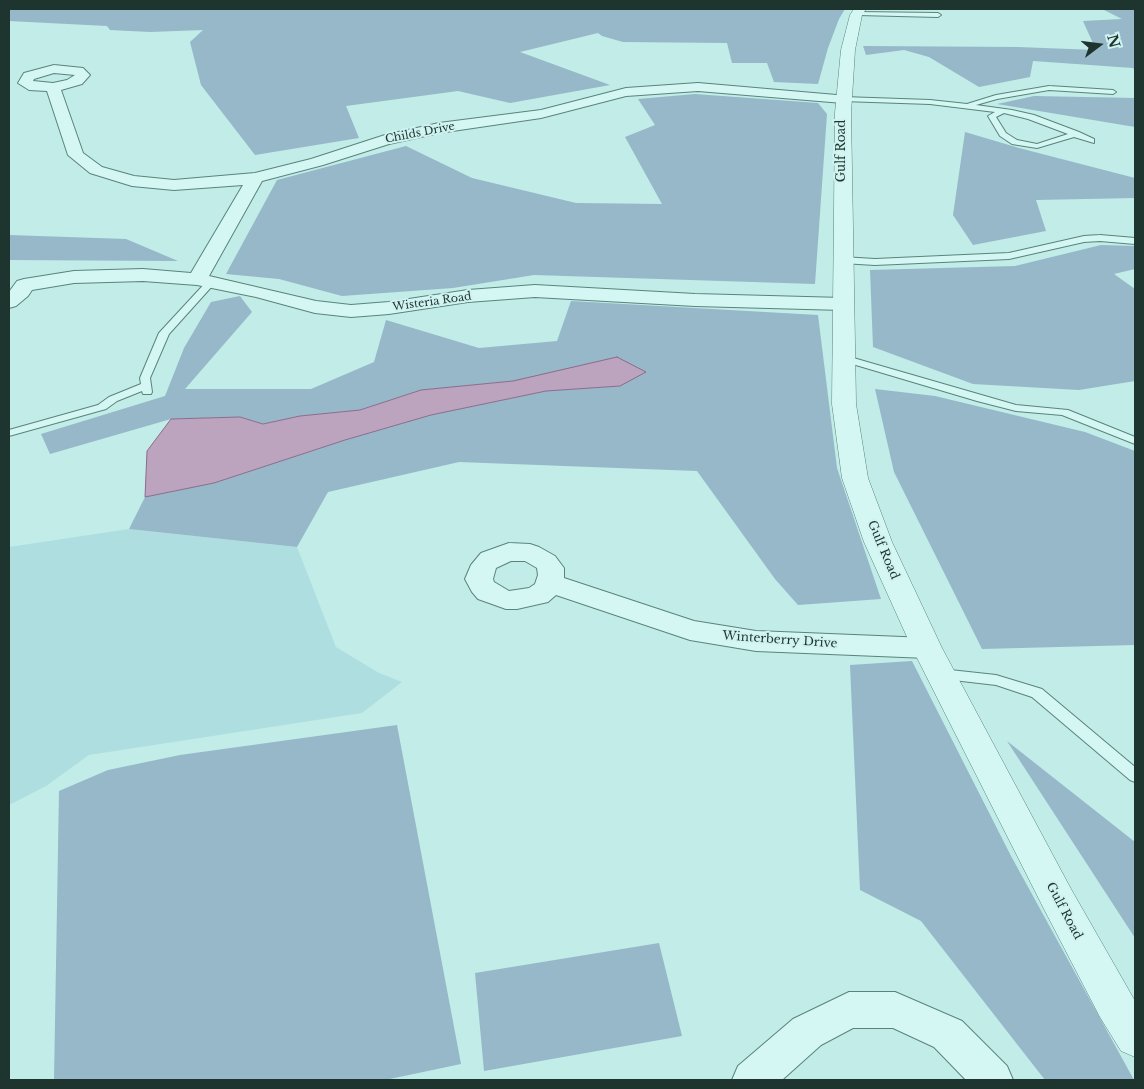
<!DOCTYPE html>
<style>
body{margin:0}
#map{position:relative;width:1144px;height:1089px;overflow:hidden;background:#c1ece8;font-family:"Libre Baskerville",serif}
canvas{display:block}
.frame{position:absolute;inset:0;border:10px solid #1d352e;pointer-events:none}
.north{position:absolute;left:1074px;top:20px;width:50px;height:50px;-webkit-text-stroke:4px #d0f3f1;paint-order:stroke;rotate:75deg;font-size:14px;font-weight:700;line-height:20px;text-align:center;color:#1d352e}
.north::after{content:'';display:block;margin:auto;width:18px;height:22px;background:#1d352e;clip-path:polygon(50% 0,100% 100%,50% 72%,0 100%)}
</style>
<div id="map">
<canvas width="1144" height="1089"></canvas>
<div class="frame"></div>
<div class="north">N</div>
</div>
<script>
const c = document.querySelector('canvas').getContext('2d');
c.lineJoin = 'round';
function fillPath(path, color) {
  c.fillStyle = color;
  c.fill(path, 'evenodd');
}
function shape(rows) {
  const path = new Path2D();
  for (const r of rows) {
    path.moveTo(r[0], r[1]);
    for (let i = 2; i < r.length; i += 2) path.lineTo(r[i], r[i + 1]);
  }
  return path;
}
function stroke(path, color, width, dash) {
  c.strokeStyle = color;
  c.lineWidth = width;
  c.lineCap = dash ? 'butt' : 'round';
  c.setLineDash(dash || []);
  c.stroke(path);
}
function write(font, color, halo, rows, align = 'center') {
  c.font = font + ' "Libre Baskerville",serif';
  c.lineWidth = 4;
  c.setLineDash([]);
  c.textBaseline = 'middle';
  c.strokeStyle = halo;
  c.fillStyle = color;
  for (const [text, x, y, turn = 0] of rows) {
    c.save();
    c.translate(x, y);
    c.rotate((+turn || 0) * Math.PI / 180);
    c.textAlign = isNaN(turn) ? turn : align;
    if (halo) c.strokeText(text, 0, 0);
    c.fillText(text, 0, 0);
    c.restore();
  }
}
fillPath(shape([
 [129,529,297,547,336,647,379,673,402,682,362,713,89,755,46,786,9,805,9,547]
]), '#afdee1');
fillPath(shape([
 [9,9,845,9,839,19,828,48,818,84,774,82,767,63,732,63,727,43,623,42,602,36,598,33,520,52,610,85,510,103,458,91,346,106,359,138,255,155,201,85,190,42,203,30,150,32,110,30,107,26,9,21],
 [1102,9,1135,9,1135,71,1133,68,1033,61,1030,77,979,87,929,57,904,50,866,55,863,46,1018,47,1096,50,1083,21,1122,19],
 [695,94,818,103,827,114,815,284,534,275,453,288,342,296,279,279,226,274,277,180,406,146,472,178,576,203,662,204,625,137,655,125,638,99],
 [1034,96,1135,98,1135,127,997,104],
 [965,132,1019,148,1135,178,1135,198,1036,200,1046,231,973,245,953,215],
 [9,235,126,239,178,261,9,260],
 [1101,245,1135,246,1135,269,1114,274,1135,289,1135,381,1079,390,973,384,873,347,870,270,1015,266],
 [240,296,252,312,185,389,311,389,374,362,386,320,479,348,557,341,571,301,818,315,837,468,881,599,798,605,775,579,697,471,459,462,328,492,297,547,129,529,145,497,214,483,345,440,431,415,546,391,620,386,513,381,421,390,360,410,300,416,263,424,240,417,171,419,50,454,41,434,165,396,184,348,211,302],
 [875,389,935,396,1085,432,1135,451,1135,645,982,649,894,472],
 [912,661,1011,856,1134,1080,1045,1080,921,921,860,890,850,665],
 [397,725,461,1064,385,1080,54,1080,59,791,108,770,180,755],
 [1007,741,1135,842,1135,938],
 [659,943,682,1036,484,1071,475,973]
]), '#96b8c9');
const water = shape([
 [617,357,646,372,620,386,546,391,431,415,345,440,214,483,145,497,147,451,171,419,240,417,263,424,300,416,360,410,421,390,513,381,617,357]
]);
fillPath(water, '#bca4be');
stroke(water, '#8b6b8c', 1);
const service = shape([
 [856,12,938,13,941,15,938,17,858,15,856,12],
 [1049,86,1113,90,1116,92,1113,94,1049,90,997,99,976,105,1012,110,1034,115,1079,132,1094,139,1094,143,1074,137,1037,148,1012,144,1000,136,988,116,995,112,930,104,843,101,840,99,843,97,930,100,967,104,996,95,1049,86],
 [1004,113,1028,119,1068,134,1037,144,1017,140,1006,133,996,117,1004,113],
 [1100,235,1135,238,1135,244,1100,241,1084,242,1009,259,875,265,842,263,838,260,842,257,875,259,1009,253,1084,236,1100,235],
 [211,279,216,282,214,284,169,334,150,378,152,392,151,394,143,394,142,391,117,401,106,409,9,436,9,430,98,405,109,397,141,384,140,378,159,333,208,280,211,279],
 [843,355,1016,405,1068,410,1135,437,1135,444,1062,415,1016,411,977,401,839,360,839,356,843,355],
 [941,669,996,675,1042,689,1135,767,1135,782,1130,780,1032,697,996,685,936,678,934,674,936,670,941,669]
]);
const minor = shape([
 [54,65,83,68,90,75,82,84,61,90,83,153,102,167,134,176,174,180,255,173,311,159,385,135,439,123,541,110,626,88,698,83,848,96,850,99,848,102,843,103,698,91,626,96,541,118,439,133,389,144,323,165,262,181,209,276,316,301,351,305,389,302,468,290,535,285,695,294,843,298,850,300,853,304,850,308,843,310,695,306,535,297,468,302,389,314,351,317,315,313,256,297,197,285,143,281,74,283,32,290,28,296,16,306,9,308,9,292,17,281,24,279,74,271,143,269,191,273,243,185,174,190,132,186,90,173,68,155,47,91,29,90,18,83,24,73,54,65],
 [54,73,75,75,67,80,53,83,33,81,34,79,54,73],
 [509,543,530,544,539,547,555,556,564,568,564,578,694,621,756,631,927,638,937,641,941,648,937,655,927,658,756,651,690,640,556,595,548,602,517,609,506,609,478,599,472,592,465,579,471,565,481,553,509,543],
 [511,561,525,561,537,568,538,575,535,584,529,588,509,591,494,582,493,579,496,568,511,561],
 [849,992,895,992,962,1021,1007,1066,1013,1080,966,1080,934,1047,893,1028,853,1028,821,1045,782,1080,732,1080,738,1066,793,1019,849,992]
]);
const tertiary = shape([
 [854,9,866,9,862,15,855,50,851,113,856,404,868,478,892,542,942,648,1071,889,1135,1001,1135,1057,1121,1051,1100,1017,1045,911,912,648,864,542,842,478,832,404,835,113,841,50,850,15,854,9]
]);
stroke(service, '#5a847a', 2);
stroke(minor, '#5a847a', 2);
stroke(tertiary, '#5a847a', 1);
fillPath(service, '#d4f7f4');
fillPath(minor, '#d4f7f4');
fillPath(tertiary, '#d4f7f4');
write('11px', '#1d352e', '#d0f3f1', [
 ["Childs Drive",420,133,-11],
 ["Wisteria Road",432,302,-8]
]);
write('12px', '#1d352e', '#d0f3f1', [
 ["Gulf Road",842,151,-90],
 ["Gulf Road",883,550,67],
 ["Winterberry Drive",780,640,4],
 ["Gulf Road",1064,911,62]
]);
</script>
